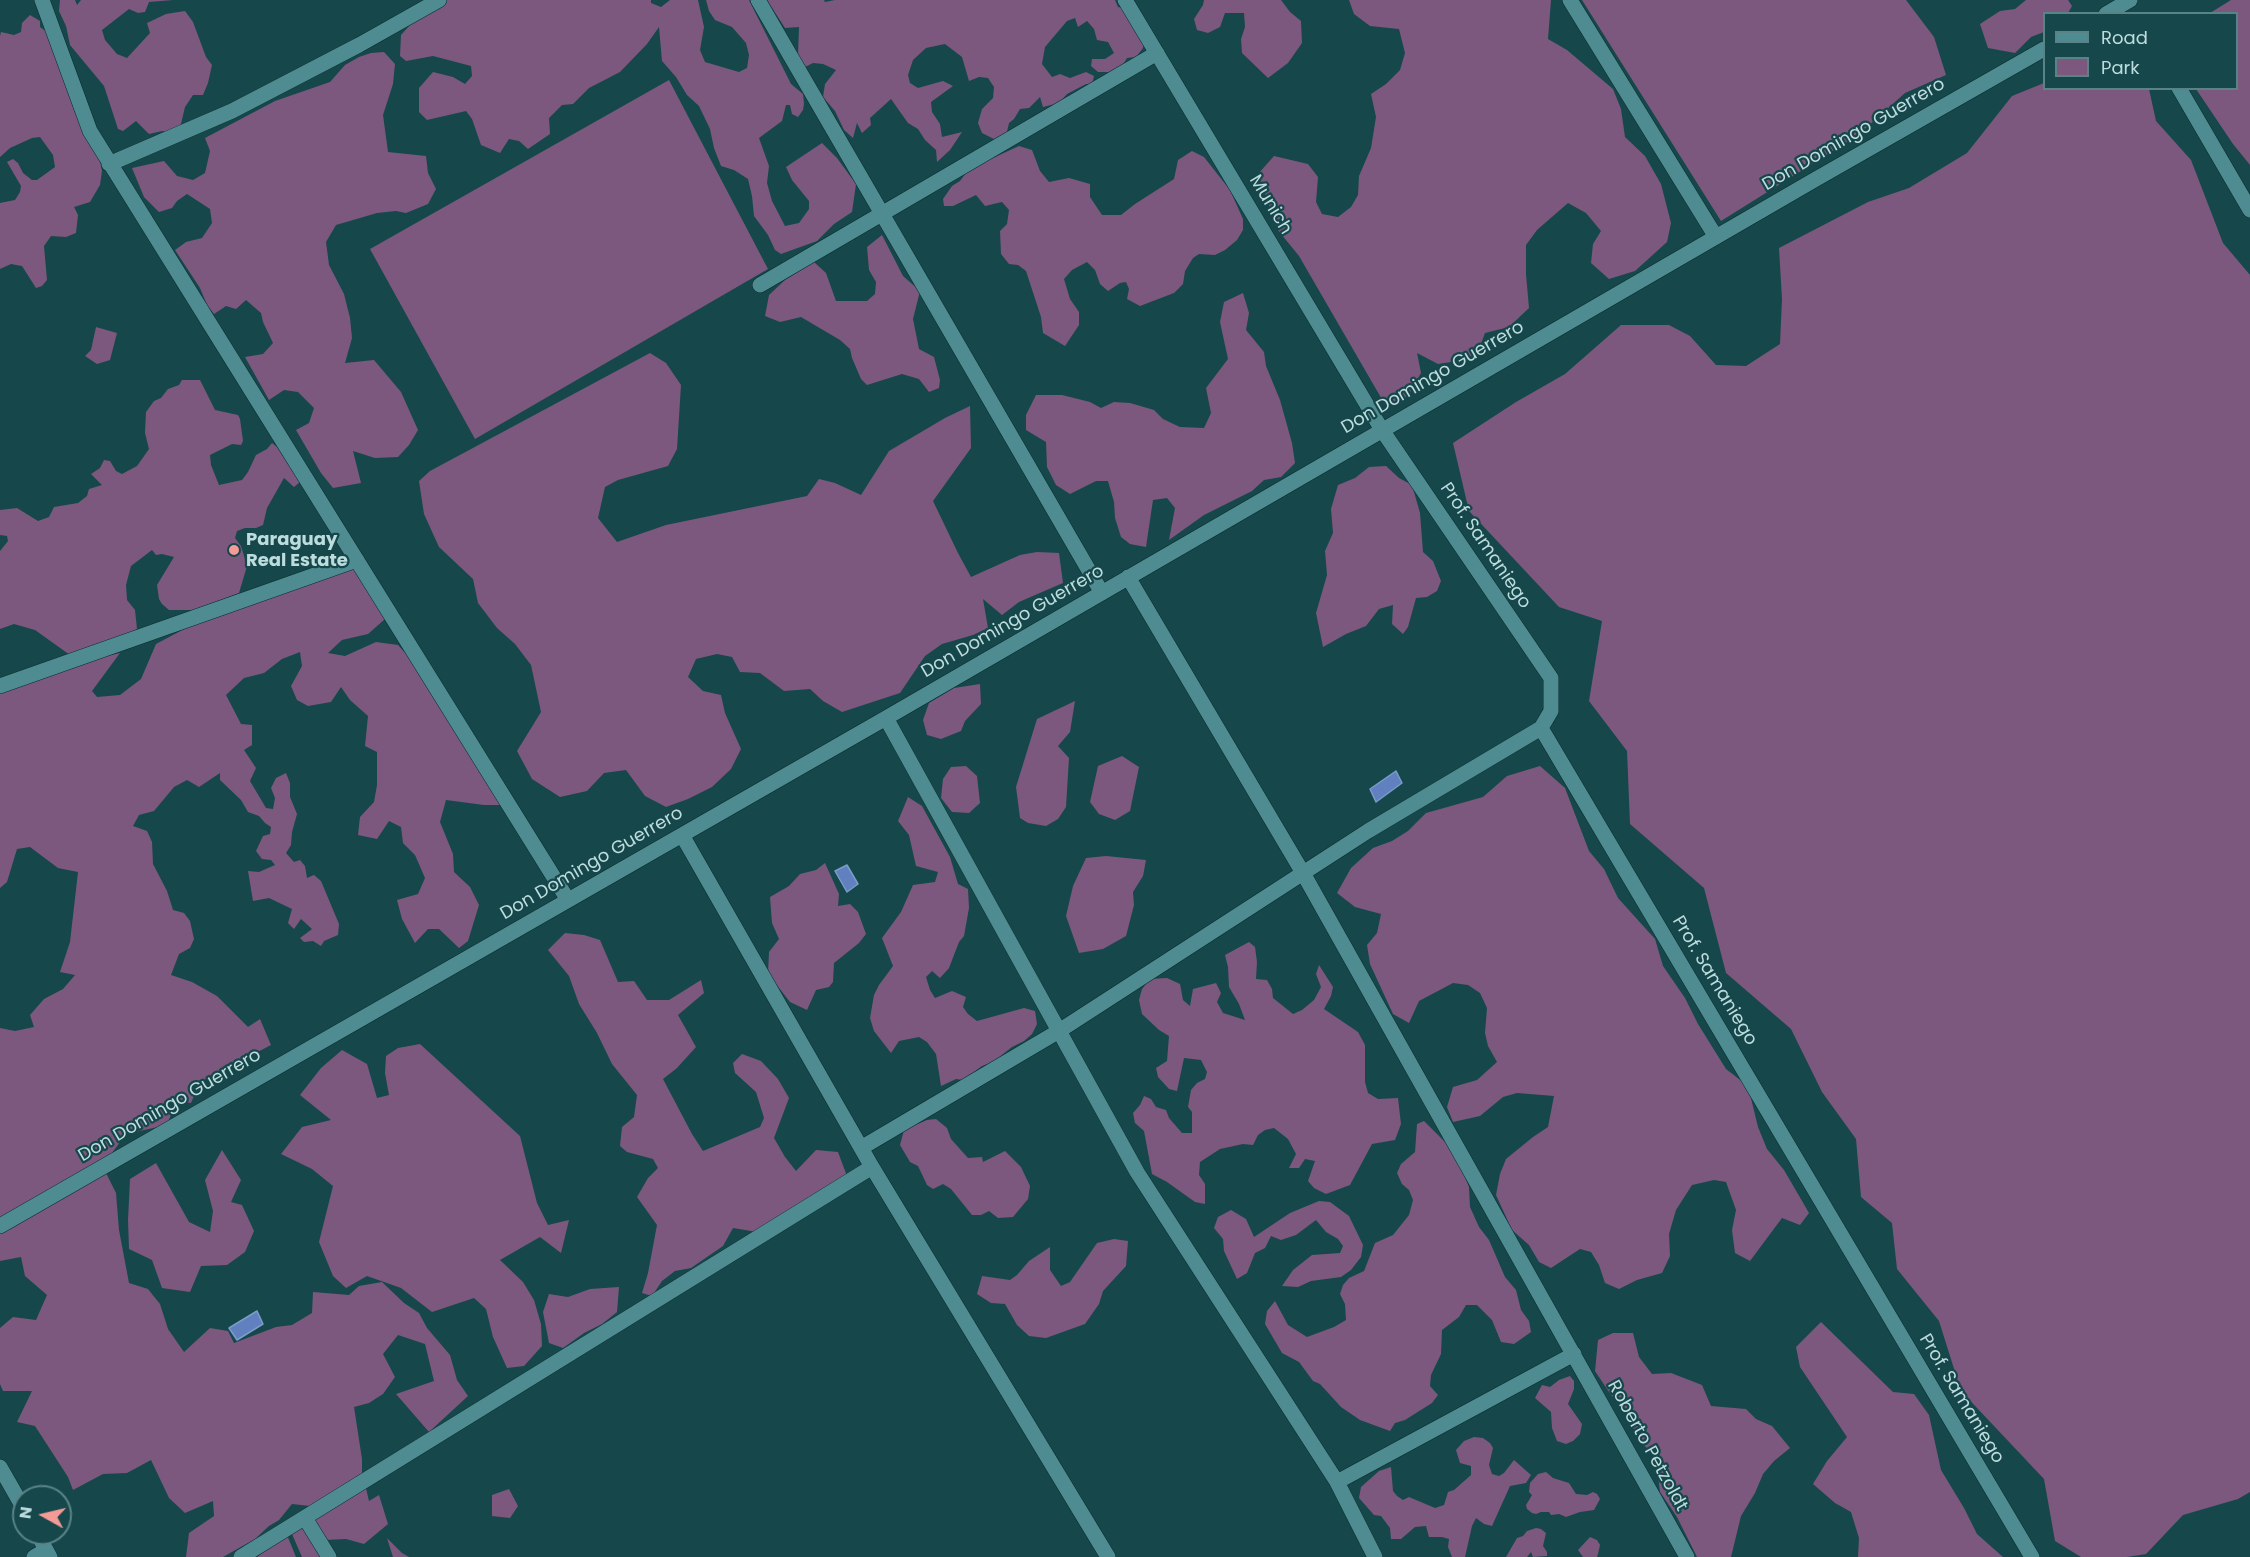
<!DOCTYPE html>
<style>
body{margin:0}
#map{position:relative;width:2250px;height:1557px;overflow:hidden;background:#16474b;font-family:Poppins,sans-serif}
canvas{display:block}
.legend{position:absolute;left:2043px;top:12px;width:195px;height:78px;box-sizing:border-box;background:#16474b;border:2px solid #598386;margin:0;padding:8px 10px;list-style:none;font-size:18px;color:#bddcde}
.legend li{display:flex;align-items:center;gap:12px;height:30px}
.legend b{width:30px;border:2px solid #598386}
.north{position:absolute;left:12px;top:1485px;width:60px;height:60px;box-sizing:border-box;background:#16474b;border:2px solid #598386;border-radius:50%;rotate:278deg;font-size:16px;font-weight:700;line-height:24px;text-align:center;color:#bddcde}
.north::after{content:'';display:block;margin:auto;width:21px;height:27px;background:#f59b97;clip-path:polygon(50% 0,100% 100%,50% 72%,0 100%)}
</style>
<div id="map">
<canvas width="2250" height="1557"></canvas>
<ul class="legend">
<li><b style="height:8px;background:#4e8c92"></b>Road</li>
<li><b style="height:16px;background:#7c587f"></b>Park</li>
</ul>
<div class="north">N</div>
</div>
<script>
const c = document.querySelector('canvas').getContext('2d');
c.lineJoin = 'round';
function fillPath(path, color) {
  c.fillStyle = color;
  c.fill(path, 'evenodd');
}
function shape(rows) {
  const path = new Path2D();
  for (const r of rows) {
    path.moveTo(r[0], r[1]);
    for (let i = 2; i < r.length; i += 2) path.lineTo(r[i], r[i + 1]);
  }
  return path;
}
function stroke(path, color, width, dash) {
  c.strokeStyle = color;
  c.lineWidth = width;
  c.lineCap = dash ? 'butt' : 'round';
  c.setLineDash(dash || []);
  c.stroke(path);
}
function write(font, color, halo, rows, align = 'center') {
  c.font = font + ' Poppins,sans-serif';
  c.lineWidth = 4.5;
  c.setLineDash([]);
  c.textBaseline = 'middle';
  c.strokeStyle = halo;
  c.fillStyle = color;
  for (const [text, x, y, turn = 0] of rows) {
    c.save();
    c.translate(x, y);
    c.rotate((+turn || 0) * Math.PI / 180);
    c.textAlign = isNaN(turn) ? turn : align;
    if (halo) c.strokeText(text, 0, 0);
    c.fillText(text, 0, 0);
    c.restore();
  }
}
fillPath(shape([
 [60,0,75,0,77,5,81,0,173,0,149,2,145,12,138,13,129,9,102,30,105,40,117,54,127,58,150,33,147,23,166,14,185,11,193,22,206,57,212,65,208,83,203,95,193,95,185,107,180,128,172,133,162,131,149,134,136,121,123,131,118,129,104,86,70,45,66,26,59,11],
 [446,0,651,0,651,3,661,7,670,0,698,0,704,27,700,50,705,62,739,72,747,68,749,55,746,43,732,27,715,20,709,11,706,0,749,0,791,84,803,94,804,104,803,110,798,117,792,114,790,105,786,105,782,121,759,138,769,166,767,183,772,201,785,226,799,223,809,209,809,201,792,180,786,167,822,143,837,158,856,184,852,212,834,224,817,241,781,254,775,250,768,235,754,216,752,196,748,179,734,170,721,166,714,148,710,129,699,106,687,95,676,77,662,61,659,27,647,44,620,72,589,88,573,104,562,105,549,118,550,134,528,149,519,141,509,139,500,153,481,145,472,119,466,111,427,120,419,112,419,88,433,72,453,77,465,84,472,76,471,66,433,56,406,61,400,56,401,35,419,15],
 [767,0,824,0,825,2,835,0,1115,0,1118,7,1127,9,1144,41,1143,48,1136,57,1127,58,1121,68,1113,72,1098,72,1091,66,1092,59,1105,59,1114,53,1108,42,1097,40,1094,29,1087,21,1078,27,1075,18,1067,21,1045,47,1042,64,1052,77,1060,74,1070,78,1086,72,1094,76,1092,84,1086,84,1067,94,1059,103,1043,107,1040,97,1029,108,1020,109,1014,119,1009,123,1006,136,994,139,982,133,978,123,982,109,993,98,994,87,988,78,979,77,969,81,962,57,945,44,926,48,913,60,908,75,910,83,918,88,943,81,953,86,931,102,932,112,940,124,942,137,962,132,950,150,937,162,936,150,925,140,918,129,908,123,891,99,870,118,871,125,862,133,857,123,853,138,844,130,835,111,823,97,825,84,836,70,823,64,813,63,803,68,798,56,799,27,785,28],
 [1204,0,1281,0,1290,12,1301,21,1302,43,1288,63,1268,78,1242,53,1241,39,1245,27,1244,13,1225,13,1220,27,1208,33,1197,30,1194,19,1203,5],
 [1349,0,1551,0,1548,39,1567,50,1613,89,1621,109,1625,137,1645,156,1661,184,1671,223,1667,242,1635,271,1609,279,1591,263,1593,244,1601,231,1586,213,1568,203,1537,230,1526,245,1526,274,1529,308,1509,327,1485,333,1478,352,1464,360,1438,364,1417,353,1421,373,1408,396,1387,408,1299,256,1277,229,1258,174,1274,156,1308,164,1318,177,1316,202,1322,214,1338,217,1351,207,1358,195,1359,176,1371,148,1376,117,1371,94,1386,84,1400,70,1405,53,1399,29,1370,26,1354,14],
 [1582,0,1906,0,1934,37,1946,75,1905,93,1857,136,1721,221],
 [2026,0,2068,0,2072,6,2068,13,2044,14,2044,32,2031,37,2015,53,1988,48,1980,24,2000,11,2015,9],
 [2231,0,2250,0,2250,165,2233,144,2196,89,2236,88,2236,14,2210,13],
 [30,15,40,21,40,27,47,32,100,161,102,171,100,185,90,202,74,207,78,215,76,233,66,237,51,236,44,246,47,280,42,286,36,288,22,266,11,264,0,269,0,203,15,200,20,192,21,186,7,162,13,159,18,163,23,173,32,180,37,180,55,167,53,155,40,137,32,138,10,148,0,157,0,36,1,32,14,35,21,32,22,23],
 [384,52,395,64,393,84,383,115,388,152,426,156,428,173,436,189,428,204,406,213,396,211,377,213,336,225,326,242,329,265,344,294,350,318,352,338,345,363,374,360,401,392,418,430,409,445,398,457,375,458,353,451,361,483,333,488,321,473,296,430,309,423,314,408,298,392,284,390,269,400,245,357,263,354,273,343,263,322,261,313,246,300,236,309,226,306,214,314,207,305,200,288,175,250,186,242,202,238,212,223,210,209,187,194,177,201,172,208,159,212,144,197,132,168,164,161,177,176,193,180,205,173,210,151,205,138,275,101,330,82,345,65,359,57,371,53],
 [669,80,768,269,475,439,370,249],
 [2044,83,2044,88,2149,89,2156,121,2191,160,2223,243,2250,275,2250,1492,2238,1499,2183,1515,2146,1554,2127,1557,2081,1557,2055,1541,2044,1479,1961,1391,1939,1321,1897,1269,1892,1223,1861,1197,1856,1139,1822,1092,1791,1029,1726,973,1704,888,1630,824,1627,751,1589,701,1602,621,1559,607,1469,511,1453,443,1516,402,1565,374,1621,325,1669,325,1690,336,1716,365,1746,366,1780,344,1782,299,1779,248,1868,202,1909,188,1967,153,2012,96],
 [1019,146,1032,150,1040,171,1049,182,1069,178,1090,184,1090,197,1102,215,1121,215,1135,204,1174,179,1178,160,1192,151,1204,157,1230,190,1243,219,1243,230,1237,240,1225,250,1215,255,1199,254,1193,258,1185,271,1183,284,1174,293,1140,306,1127,299,1129,289,1126,282,1120,283,1108,291,1100,284,1095,270,1087,262,1072,270,1064,279,1070,299,1079,312,1079,325,1065,346,1043,333,1041,317,1026,271,1018,265,1009,264,1001,254,1000,231,1007,224,1009,210,1002,202,985,206,976,195,953,206,944,206,943,199,952,186,960,181,969,169],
 [882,235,903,276,920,291,913,319,919,349,934,357,940,380,939,388,929,392,919,379,902,374,867,385,861,379,852,358,850,349,840,340,801,317,780,322,765,316,769,295,785,280,814,262,826,273,836,301,867,301,875,294,876,282,869,270,867,247],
 [1243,293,1249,313,1246,330,1264,352,1266,366,1280,400,1292,443,1295,463,1281,477,1264,480,1252,491,1204,515,1169,540,1175,508,1167,498,1153,500,1146,547,1130,544,1121,537,1115,518,1114,502,1108,481,1096,481,1070,494,1056,485,1047,467,1046,442,1026,430,1026,415,1036,395,1062,395,1090,402,1101,408,1114,402,1130,403,1154,410,1163,419,1180,427,1204,428,1211,413,1206,388,1228,359,1220,322,1224,302],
 [96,327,117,333,110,360,97,364,85,356,91,350],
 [650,353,666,363,681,385,677,449,668,466,618,480,605,487,598,518,617,542,666,525,807,496,819,479,835,483,861,495,889,451,945,418,970,406,971,448,933,501,958,553,971,577,1020,555,1037,552,1059,553,1063,583,1019,602,1002,615,983,599,988,628,973,635,942,644,925,656,900,693,842,712,823,701,810,689,784,691,760,673,740,672,732,657,717,654,696,659,688,677,703,691,721,695,725,713,741,749,731,769,712,787,688,799,666,807,645,796,626,770,604,773,587,791,560,797,532,779,517,751,541,712,531,665,515,644,497,628,478,603,473,579,439,547,424,514,419,481,430,471],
 [182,380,200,380,215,410,238,415,240,419,243,441,241,445,232,444,210,455,211,465,219,485,242,480,248,472,256,455,267,449,272,443,277,447,300,482,294,487,284,478,267,508,263,525,256,528,245,528,237,531,235,538,241,546,247,566,239,593,193,610,169,610,162,604,159,599,157,585,174,557,162,554,156,555,152,550,131,566,126,585,127,600,135,610,137,629,108,644,70,655,35,630,14,624,0,629,0,551,8,541,7,536,0,535,0,510,17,508,38,521,49,517,54,507,78,503,87,496,89,489,102,485,91,474,100,468,104,460,110,461,116,471,122,474,137,466,149,449,145,433,146,412,154,401,161,398,168,389,179,385],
 [1386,466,1399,478,1412,485,1420,513,1423,552,1433,561,1441,581,1437,591,1427,597,1416,598,1408,627,1403,634,1392,624,1393,605,1379,609,1366,626,1346,634,1323,647,1316,613,1327,575,1325,551,1333,533,1331,509,1338,485,1355,478,1369,467],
 [353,566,385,619,368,634,342,640,328,653,345,656,376,642,398,645,407,655,503,805,484,805,446,800,440,822,453,854,454,872,470,887,479,905,468,941,459,948,439,929,428,929,415,943,402,919,397,900,418,894,425,878,415,855,403,843,401,827,389,821,377,839,358,835,360,817,374,802,377,785,377,752,365,746,368,716,350,700,341,687,331,702,308,706,297,700,291,686,302,666,300,652,282,659,264,673,244,678,226,695,241,724,252,725,252,745,244,750,256,768,250,781,266,808,273,809,275,798,271,788,276,778,286,773,290,783,290,797,297,814,292,832,291,845,286,853,294,862,300,860,305,866,307,878,314,875,321,881,339,924,338,935,324,941,321,946,313,941,304,942,300,938,312,929,301,919,294,929,288,923,292,909,269,898,253,901,248,871,259,872,275,865,271,860,262,859,256,851,263,836,270,834,271,827,265,823,259,816,248,812,241,800,220,780,220,773,199,787,187,780,174,787,154,811,139,815,133,826,147,831,152,842,153,864,167,891,173,910,184,913,190,921,194,939,190,948,179,954,171,975,192,982,217,996,248,1027,260,1019,271,1045,200,1082,191,1103,179,1102,168,1098,172,1112,167,1125,126,1134,106,1161,0,1222,0,1028,15,1031,34,1027,30,1015,44,999,63,989,75,975,60,972,70,942,78,872,58,868,30,847,17,849,7,882,0,888,0,691,94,659,120,653,92,691,97,697,120,695,141,679,156,644,188,627],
 [980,684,981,704,965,721,961,731,941,739,927,735,923,720,929,703,954,688],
 [1075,701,1070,732,1058,746,1069,758,1066,807,1058,819,1046,826,1028,823,1020,818,1016,787,1037,719],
 [1122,756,1139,767,1130,811,1115,820,1099,814,1090,802,1098,766],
 [966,766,977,776,980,803,969,813,952,812,941,798,943,779,951,767],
 [1540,766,1565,788,1589,851,1604,869,1618,898,1655,939,1663,966,1685,998,1698,1024,1726,1069,1748,1086,1758,1127,1767,1149,1784,1170,1809,1213,1800,1225,1782,1218,1750,1261,1735,1253,1732,1230,1736,1210,1726,1182,1714,1180,1692,1185,1676,1210,1669,1234,1670,1256,1662,1273,1637,1280,1619,1289,1605,1283,1599,1265,1591,1252,1580,1249,1551,1268,1539,1262,1529,1245,1512,1230,1496,1195,1500,1174,1506,1159,1533,1137,1548,1127,1554,1096,1517,1093,1503,1097,1480,1116,1453,1122,1447,1107,1453,1087,1477,1080,1497,1062,1488,1046,1485,1033,1487,1008,1480,993,1468,985,1453,983,1419,1001,1409,1023,1393,1014,1370,964,1367,945,1377,933,1381,914,1355,907,1337,893,1351,868,1373,848,1392,841,1408,831,1426,813,1483,797,1507,776],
 [908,797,922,806,950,857,958,884,968,889,969,908,964,936,959,942,949,968,940,978,932,971,926,977,930,990,935,998,952,991,966,997,963,1007,968,1014,977,1021,1024,1008,1035,1011,1037,1024,1032,1034,1024,1041,1012,1047,993,1062,982,1066,963,1080,956,1079,941,1086,936,1054,927,1042,919,1037,899,1041,891,1053,874,1031,870,1018,874,995,879,985,893,966,882,938,901,912,913,885,935,882,938,872,916,866,909,835,898,821],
 [1106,856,1146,860,1143,876,1133,892,1134,905,1126,936,1103,949,1079,953,1066,916,1073,886,1086,858],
 [825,863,839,894,838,906,850,904,858,912,866,934,859,943,834,963,833,982,829,987,816,990,807,1010,790,1002,768,974,769,952,779,939,772,923,770,897,789,886,800,874,816,870],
 [565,933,584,935,600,940,618,982,634,981,647,1000,669,1000,701,980,704,993,678,1015,696,1047,677,1068,663,1079,692,1134,703,1151,760,1127,764,1118,756,1092,735,1073,733,1063,742,1054,761,1061,778,1079,789,1098,774,1138,785,1157,796,1171,816,1150,838,1152,847,1176,757,1232,733,1228,723,1246,691,1268,675,1271,662,1281,652,1296,642,1293,648,1273,657,1225,637,1197,648,1178,658,1168,653,1159,627,1152,620,1146,622,1127,634,1117,637,1095,612,1064,597,1033,579,1004,569,976,548,950],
 [1249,942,1255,947,1257,962,1256,979,1267,980,1272,989,1273,998,1293,1014,1302,1010,1314,1000,1321,987,1316,974,1319,965,1333,987,1331,996,1324,1009,1358,1032,1365,1045,1365,1082,1368,1093,1378,1099,1398,1098,1401,1124,1395,1140,1372,1144,1350,1185,1326,1194,1314,1188,1308,1181,1315,1161,1305,1159,1299,1168,1289,1168,1296,1154,1288,1139,1274,1128,1265,1130,1258,1135,1253,1145,1243,1144,1220,1149,1200,1162,1199,1175,1205,1184,1205,1204,1195,1202,1167,1182,1152,1174,1144,1131,1135,1123,1133,1113,1140,1105,1144,1096,1151,1099,1156,1107,1166,1110,1169,1118,1182,1133,1192,1133,1192,1112,1188,1107,1191,1090,1197,1083,1205,1079,1207,1072,1201,1060,1184,1058,1177,1091,1169,1089,1158,1077,1156,1068,1167,1061,1169,1036,1159,1030,1142,1014,1139,1000,1142,989,1150,979,1167,978,1180,984,1183,1000,1190,1006,1193,989,1216,983,1221,993,1217,1002,1223,1013,1245,1020,1239,1004,1229,987,1228,967,1225,955],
 [420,1044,520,1136,537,1203,548,1225,569,1220,561,1253,540,1237,500,1260,523,1282,534,1300,541,1324,542,1346,524,1366,507,1368,493,1337,486,1309,474,1298,432,1312,401,1288,367,1276,346,1288,333,1276,319,1242,333,1186,312,1169,281,1154,302,1127,331,1120,300,1095,321,1068,342,1050,367,1064,377,1098,389,1095,385,1073,386,1056,398,1048],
 [936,1119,947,1128,951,1139,968,1158,982,1157,983,1162,1005,1151,1021,1167,1030,1186,1028,1199,1013,1217,998,1218,989,1211,981,1215,972,1215,951,1189,943,1184,933,1189,927,1185,918,1166,910,1162,900,1145,904,1130,927,1120],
 [1424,1121,1453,1150,1460,1165,1469,1187,1470,1207,1479,1227,1489,1240,1505,1277,1516,1290,1521,1310,1529,1321,1531,1332,1514,1344,1501,1342,1492,1320,1477,1305,1466,1305,1459,1317,1442,1330,1441,1354,1431,1375,1430,1386,1438,1395,1432,1403,1405,1420,1395,1423,1390,1431,1360,1420,1341,1407,1320,1384,1313,1381,1299,1362,1282,1353,1265,1324,1267,1311,1275,1301,1288,1325,1307,1337,1334,1327,1346,1320,1345,1304,1340,1294,1343,1285,1349,1278,1364,1271,1375,1243,1393,1235,1409,1215,1413,1200,1409,1190,1402,1184,1397,1173,1401,1164,1415,1152,1417,1124],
 [222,1150,241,1180,231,1202,242,1205,254,1231,245,1252,227,1265,201,1266,190,1292,162,1288,152,1260,129,1249,128,1220,130,1179,156,1163,189,1222,210,1232,213,1211,205,1180],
 [105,1171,116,1193,119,1230,129,1283,148,1289,160,1304,168,1329,184,1352,210,1328,228,1331,234,1343,276,1327,292,1325,312,1313,313,1292,349,1295,359,1286,382,1282,404,1303,419,1313,427,1328,450,1355,457,1380,468,1396,429,1432,396,1394,434,1381,425,1344,398,1335,383,1354,395,1377,383,1394,369,1403,354,1407,362,1459,362,1473,310,1506,292,1504,279,1520,269,1526,255,1539,223,1557,186,1557,189,1533,214,1516,213,1501,185,1513,169,1498,151,1460,127,1473,103,1474,73,1490,68,1477,35,1426,17,1422,32,1391,3,1391,0,1384,0,1328,13,1317,36,1320,47,1295,25,1276,21,1257,0,1261,0,1231],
 [1319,1201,1330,1202,1349,1216,1363,1245,1361,1257,1351,1270,1341,1277,1311,1281,1298,1287,1282,1286,1293,1270,1312,1255,1340,1253,1343,1246,1338,1239,1326,1232,1316,1220,1296,1235,1281,1240,1271,1236,1265,1248,1255,1253,1247,1273,1237,1279,1224,1251,1223,1239,1214,1228,1218,1217,1231,1210,1246,1219,1254,1237,1290,1213],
 [1114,1239,1128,1241,1126,1266,1103,1291,1099,1304,1085,1324,1046,1338,1029,1336,1017,1325,1005,1304,991,1303,977,1294,982,1276,1010,1280,1017,1275,1029,1261,1050,1247,1050,1270,1061,1286,1070,1282,1097,1243],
 [619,1287,617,1312,602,1324,584,1333,563,1348,549,1343,543,1312,549,1294,568,1297,590,1289],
 [1821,1322,1893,1392,1914,1394,1929,1415,1941,1470,1964,1508,1977,1534,2003,1557,1858,1557,1859,1538,1851,1512,1835,1503,1813,1484,1827,1461,1847,1437,1800,1367,1796,1347],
 [1613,1333,1633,1333,1639,1357,1652,1374,1671,1373,1702,1385,1711,1406,1746,1409,1756,1419,1772,1426,1790,1448,1774,1461,1763,1474,1755,1493,1741,1516,1731,1557,1697,1557,1677,1517,1660,1492,1656,1459,1638,1438,1625,1410,1611,1395,1595,1371,1598,1340],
 [1570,1376,1574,1381,1574,1389,1568,1404,1582,1424,1580,1434,1573,1441,1566,1444,1557,1441,1552,1428,1551,1412,1535,1398,1542,1385,1550,1387,1559,1380],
 [1474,1437,1483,1438,1490,1443,1493,1448,1489,1465,1492,1474,1499,1476,1504,1473,1514,1460,1531,1475,1526,1483,1510,1486,1492,1526,1484,1524,1476,1518,1472,1526,1465,1557,1452,1557,1448,1547,1449,1539,1442,1537,1429,1537,1426,1526,1415,1527,1401,1539,1391,1539,1390,1528,1381,1516,1374,1515,1359,1498,1361,1487,1379,1471,1391,1467,1393,1491,1397,1496,1403,1500,1409,1497,1435,1508,1444,1505,1448,1492,1454,1490,1471,1475,1471,1466,1460,1463,1456,1450,1464,1441],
 [1546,1472,1553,1478,1569,1483,1576,1494,1587,1495,1593,1492,1597,1494,1600,1499,1594,1510,1580,1512,1566,1517,1559,1514,1551,1515,1549,1512,1541,1512,1536,1514,1532,1513,1527,1509,1526,1505,1532,1495,1529,1492,1530,1483,1538,1474],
 [365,1484,369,1501,379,1495,388,1524,364,1544,346,1539,324,1540,314,1518],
 [509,1489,518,1506,510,1518,492,1516,492,1495],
 [304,1526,323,1557,302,1557,292,1534],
 [1536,1528,1541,1529,1546,1533,1543,1546,1547,1552,1547,1556,1533,1557,1531,1552,1527,1557,1506,1557,1517,1538,1523,1536,1527,1531],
 [287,1535,296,1557,257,1557],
 [1590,1537,1597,1540,1600,1545,1598,1554,1597,1557,1583,1557,1578,1550],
 [387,1538,402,1553,409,1557,393,1557]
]), '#7c587f');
const water = shape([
 [1396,771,1402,783,1376,802,1370,789,1396,771],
 [847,865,858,884,847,892,835,871,847,865],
 [257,1311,263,1324,237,1340,229,1328,257,1311]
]);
fillPath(water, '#6080bf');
stroke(water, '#7c9cc8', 1.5);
const minor = shape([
 [42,0,90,131,568,900],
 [758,0,1102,593],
 [1570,0,1716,237],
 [2106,14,2130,0],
 [2179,88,2250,210],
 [109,164,232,111,359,45,439,0],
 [760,285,1157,53],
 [1128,577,1303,873,1687,1557],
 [0,686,357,560],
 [886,718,1137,1172,1337,1482,1375,1557],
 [1541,728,2032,1557],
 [682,835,872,1167,1108,1557],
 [861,1148,1059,1031,1368,831,1541,728,1551,711,1551,678,1382,430,1125,0],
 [0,1226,886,718,1816,179,2044,49],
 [1337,1482,1574,1354],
 [305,1518,329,1557],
 [34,1557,46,1550],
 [241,1557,872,1167]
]);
const secondary = shape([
 [0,1467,24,1509],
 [37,1533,50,1557]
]);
stroke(minor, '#092b2e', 16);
stroke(secondary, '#092b2e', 16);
stroke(minor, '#4e8c92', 15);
stroke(secondary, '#4e8c92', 15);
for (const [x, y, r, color] of [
 [234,550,6,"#f59b97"]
]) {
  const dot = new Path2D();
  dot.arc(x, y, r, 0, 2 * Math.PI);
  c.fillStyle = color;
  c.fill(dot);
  stroke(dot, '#16474b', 2);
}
write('18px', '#bddcde', '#16474b', [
 ["Don Domingo Guerrero",1854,135,-30],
 ["Munich",1270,205,59],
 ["Don Domingo Guerrero",1433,378,-30],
 ["Prof. Samaniego",1485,546,56],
 ["Don Domingo Guerrero",1013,622,-30],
 ["Don Domingo Guerrero",592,864,-30],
 ["Prof. Samaniego",1714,981,59],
 ["Don Domingo Guerrero",170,1106,-30],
 ["Prof. Samaniego",1961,1399,59],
 ["Roberto Petzoldt",1647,1446,61]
]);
write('bold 18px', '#bddcde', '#16474b', [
 ["Paraguay",246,540],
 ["Real Estate",246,561]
], 'left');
</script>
